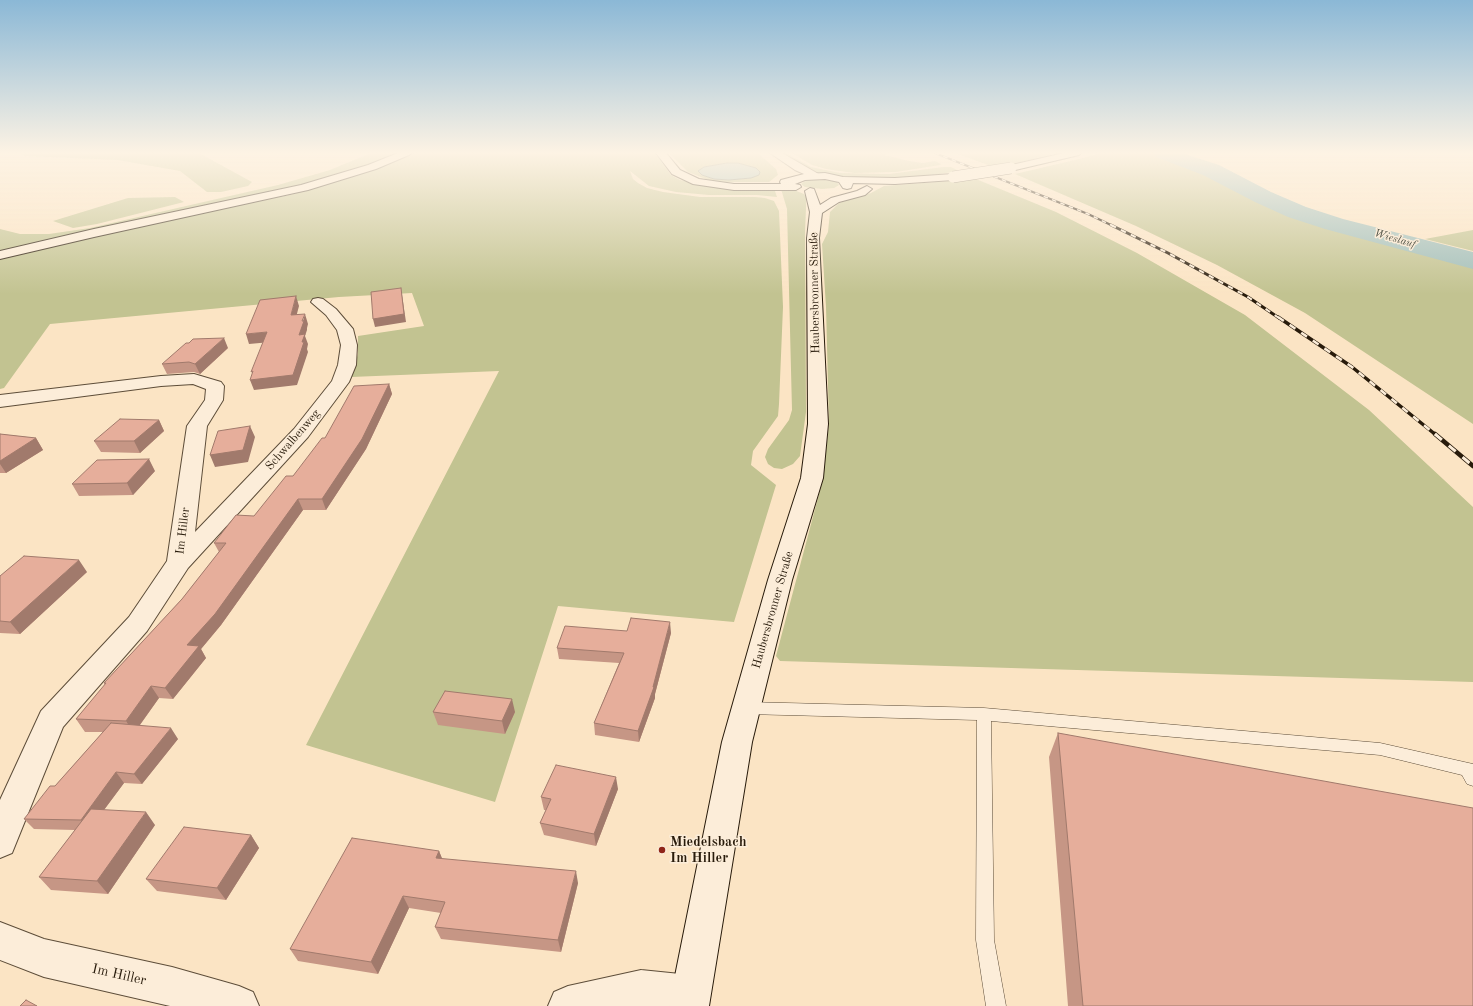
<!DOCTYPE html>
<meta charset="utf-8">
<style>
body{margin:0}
canvas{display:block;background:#fbe4c4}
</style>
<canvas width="1473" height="1006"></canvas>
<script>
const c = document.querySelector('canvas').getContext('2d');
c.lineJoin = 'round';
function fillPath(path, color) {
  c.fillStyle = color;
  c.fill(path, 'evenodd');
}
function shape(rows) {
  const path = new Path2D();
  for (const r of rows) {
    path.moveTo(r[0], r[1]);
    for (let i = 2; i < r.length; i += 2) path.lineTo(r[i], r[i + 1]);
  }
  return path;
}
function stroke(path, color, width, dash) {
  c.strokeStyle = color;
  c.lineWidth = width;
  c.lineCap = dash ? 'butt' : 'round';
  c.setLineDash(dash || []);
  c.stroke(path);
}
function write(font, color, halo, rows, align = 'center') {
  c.font = font + ' "Old Standard TT",serif';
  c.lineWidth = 3;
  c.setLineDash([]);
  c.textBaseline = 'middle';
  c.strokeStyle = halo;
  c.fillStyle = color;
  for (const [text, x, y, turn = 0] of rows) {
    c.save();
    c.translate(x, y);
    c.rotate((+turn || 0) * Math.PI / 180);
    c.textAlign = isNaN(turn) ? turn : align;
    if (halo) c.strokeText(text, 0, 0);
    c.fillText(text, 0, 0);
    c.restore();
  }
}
fillPath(shape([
 [19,153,199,153,252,182,248,186,221,192,207,192,180,171,118,160,25,156],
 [371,153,400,153,383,160,310,184,0,253,0,229,20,234,49,234,90,228,278,185,330,170],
 [414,153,655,153,671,175,680,180,718,188,774,188,777,197,757,195,709,195,676,192,649,186,630,171,633,179,638,183,647,188,663,192,700,197,755,197,765,198,774,201,779,211,783,307,779,404,778,416,753,451,751,465,776,485,734,622,558,606,495,802,306,745,499,371,351,377,358,354,358,336,424,326,412,293,339,297,50,324,4,388,0,389,0,259,99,235,294,194,380,167],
 [669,153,758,153,776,169,778,175,769,182,726,182,711,181,688,172],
 [727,163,738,163,756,168,751,178,729,180,714,179,702,175,698,171,704,167],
 [782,153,786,153,811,167,840,173,889,174,943,167,951,167,959,171,914,178,850,178,816,173,797,164],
 [792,153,888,153,885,155,909,161,923,163,935,161,941,164,940,165,896,172,854,173,826,169,812,165],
 [955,153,1059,153,1011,164,991,166],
 [1100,153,1182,153,1238,176,1288,201,1337,219,1473,255,1473,424,1305,313,1217,265,1136,226,1015,174,1079,159],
 [824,178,837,182,839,185,834,188,822,189,805,187,801,184,808,179],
 [976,179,1056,212,1137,253,1245,315,1369,410,1473,507,1473,682,780,661,776,656,823,479,829,424,826,307,822,244,828,232,830,212,839,203,871,193,884,186],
 [781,189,794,190,804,194,806,197,806,207,805,234,806,412,800,456,793,464,782,469,774,468,768,464,765,457,768,449,789,420,792,410,787,209],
 [175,197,184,202,97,224,73,228,53,221,128,198],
 [1473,230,1473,251,1425,239]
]), '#c2c391');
const water = shape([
 [727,163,738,163,756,168,760,172,759,175,751,178,729,180,714,179,702,175,698,171,704,167,727,163]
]);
fillPath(water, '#a0beba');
stroke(water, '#707d74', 1);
fillPath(shape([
 [1153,153,1182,153,1219,165,1271,192,1306,207,1343,219,1473,252,1473,269,1325,229,1288,217,1255,202,1203,175,1156,157,1153,153]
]), '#a0beba');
const lane = shape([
 [746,702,984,708,1380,743,1473,764,1473,786,1467,784,1462,775,1380,755,991,721,994,940,1006,1006,986,1006,976,940,977,720,746,714,741,712,739,708,741,704,746,702]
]);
const street = shape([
 [770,153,782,153,822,176,817,179,813,178,795,170,770,153],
 [318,298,323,299,336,309,353,329,357,345,356,365,349,382,308,437,188,568,147,631,63,727,12,853,0,858,0,800,41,711,129,617,167,561,187,426,205,400,206,389,193,384,161,386,0,407,0,395,161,376,194,374,221,382,224,386,223,400,207,426,195,532,294,429,332,381,338,365,341,345,337,330,326,315,311,302,313,299,318,298],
 [0,922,44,939,172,967,239,986,253,992,259,1006,170,1006,44,977,0,960,0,922],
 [641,970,690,975,704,981,710,995,705,1006,548,1006,554,992,568,986,641,970]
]);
const secondary = shape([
 [398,153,411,153,409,155,376,169,308,190,94,237,0,259,0,251,94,229,301,185,368,165,398,153],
 [656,153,666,153,680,170,699,179,734,184,781,184,780,182,781,180,804,174,825,173,843,177,895,178,953,174,958,177,953,180,895,184,853,183,851,188,847,189,843,188,839,182,825,179,805,180,795,184,800,185,801,187,796,190,734,190,693,184,672,174,656,153],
 [1064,153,1081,153,1079,155,1011,171,1006,168,1007,166,1064,153],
 [867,186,872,189,865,195,839,202,822,213,819,238,828,424,823,478,792,580,752,742,709,1006,669,1006,722,742,768,580,801,478,808,424,807,238,810,212,805,191,810,188,814,189,820,205,831,198,857,191,867,186]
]);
stroke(lane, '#5d4d39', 1);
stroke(street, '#5d4d39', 2);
stroke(secondary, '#281b0b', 2);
fillPath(lane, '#fcedd9');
fillPath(street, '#fcedd9');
fillPath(secondary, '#fcedd9');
const railFar3 = shape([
 [935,153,1088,214,1113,226]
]);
const railFar2 = shape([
 [1111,225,1168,253,1248,297,1279,318]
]);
const railFar1 = shape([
 [1278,317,1352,367,1436,435]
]);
const rail = shape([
 [1435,434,1473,466]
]);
stroke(railFar3, '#281b0b', 2);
stroke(railFar2, '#281b0b', 3);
stroke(railFar1, '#281b0b', 3.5);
stroke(rail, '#281b0b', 4.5);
stroke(railFar3, '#fcedd9', 1.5, [4.5]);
stroke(railFar2, '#fcedd9', 2, [5.5]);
stroke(railFar1, '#fcedd9', 2.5, [7]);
stroke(rail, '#fcedd9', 3, [9]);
const secondaryBridge = shape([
 [953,177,1011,168]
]);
stroke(secondaryBridge, '#281b0b', 12, []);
stroke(secondaryBridge, '#fcedd9', 11);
fillPath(shape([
 [228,348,200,374,194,372,167,374,162,364],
 [389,384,392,394,366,449,326,510,303,510,221,625,201,649,206,658,173,699,159,698,140,725,178,739,142,784,124,783,104,810,155,825,108,894,51,890,39,877,75,830,34,829,24,819,55,786,103,732,85,732,76,719,105,685,104,683,182,599,219,552,214,543,254,516,293,476,325,438],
 [159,420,164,431,140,453,101,452,94,441],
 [0,434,36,438,43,450,6,473,0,473],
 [155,471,133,495,79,496,72,484],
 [87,572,20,634,0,633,0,576],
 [627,631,671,633,655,694,655,698,639,742,595,735,594,723,619,663,559,659,557,648],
 [433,712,515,712,505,734,438,725],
 [1058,733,1473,1006,1068,1006,1049,757],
 [618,789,596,846,544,835,540,823,546,810,544,810,541,797],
 [251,835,259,848,226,900,157,891,146,879],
 [439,851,442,859,578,883,561,952,441,939,435,927,441,913,409,908,378,974,298,961,290,949]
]), '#c69685');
fillPath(shape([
 [401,288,402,295,406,322,375,327,373,319],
 [296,296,299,306,294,325,291,315],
 [305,314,308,324,307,328,307,330,305,336,308,344,307,349,308,352,297,385,254,390,250,380,299,335],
 [267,332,271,342,249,344,246,334],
 [224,338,228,348,200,374,195,364],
 [389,384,392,394,366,449,326,510,322,499],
 [159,420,164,431,140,453,134,441],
 [250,426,255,437,248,462,215,467,210,455],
 [36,438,43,450,6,473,0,464,0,461],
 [149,459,155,471,133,495,127,483],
 [298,499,303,510,221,625,201,649,206,658,173,699,165,688,187,645],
 [79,560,87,572,20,634,10,622],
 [670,622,671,633,655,694,655,698,639,742,638,731,653,687],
 [151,686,159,698,134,733,126,721],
 [512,699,515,712,505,734,502,721],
 [171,728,178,739,142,784,134,774],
 [116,772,124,783,89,830,81,820],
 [616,777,618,789,596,846,594,834],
 [146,812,155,825,108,894,97,881],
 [251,835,259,848,226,900,217,888],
 [439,851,444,863,436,858],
 [576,871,578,883,561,952,558,940],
 [403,896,409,908,378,974,371,962]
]), '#a17a6c');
const building = shape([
 [401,288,404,314,373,319,371,292,401,288],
 [296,296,291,315,305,314,302,321,304,321,299,335,305,334,302,342,304,342,293,375,250,380,253,371,251,372,267,332,246,334,260,300,296,296],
 [224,338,195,364,189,362,162,364,186,343,189,343,193,339,224,338],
 [389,384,362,439,322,499,298,499,215,614,187,645,199,646,165,688,151,686,126,721,76,719,106,683,104,683,182,599,226,543,214,543,236,515,254,516,286,476,293,476,322,438,325,438,354,386,389,384],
 [120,419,159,420,134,441,94,441,120,419],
 [250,426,243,450,210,455,218,431,250,426],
 [0,434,36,438,0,461,0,434],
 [149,459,127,483,72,484,97,460,149,459],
 [24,556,79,560,10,622,0,621,0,576,24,556],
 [631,618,670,622,653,687,654,687,638,731,594,723,624,653,557,648,565,626,627,631,631,618],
 [445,691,512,699,502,721,433,712,445,691],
 [111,723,171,728,134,774,116,772,81,820,24,819,50,786,55,786,111,723],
 [1058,733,1473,808,1473,1006,1083,1006,1058,733],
 [556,765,616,777,594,834,540,823,551,799,541,797,556,765],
 [91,809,146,812,97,881,39,877,91,809],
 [184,827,251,835,217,888,146,879,184,827],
 [352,838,439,851,436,858,576,871,558,940,435,927,445,902,403,896,371,962,290,949,352,838],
 [26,1000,37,1006,20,1006,26,1000]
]);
fillPath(building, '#e6ae9b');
stroke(building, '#a17a6c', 1);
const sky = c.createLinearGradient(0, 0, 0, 294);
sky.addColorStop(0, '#8bb8d6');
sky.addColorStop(0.52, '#fdf3e4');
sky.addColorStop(1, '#fdf3e400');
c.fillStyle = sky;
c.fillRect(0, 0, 1473, 294);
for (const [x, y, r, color] of [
 [662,850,4,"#8f2418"]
]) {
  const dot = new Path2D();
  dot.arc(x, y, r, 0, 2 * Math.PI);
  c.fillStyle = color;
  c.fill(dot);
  stroke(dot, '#fcedd9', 1.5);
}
write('italic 11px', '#525448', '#fcedd9', [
 ["Wieslauf",1395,239,16]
]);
write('12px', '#281b0b', '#fcedd9', [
 ["Haubersbronner Straße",815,293,-91],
 ["Schwalbenweg",293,440,-49],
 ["Im Hiller",183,531,-83],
 ["Haubersbronner Straße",773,610,-74]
]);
write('bold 14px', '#281b0b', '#fcedd9', [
 ["Miedelsbach",670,842],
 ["Im Hiller",670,858]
], 'left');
write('14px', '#281b0b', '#fcedd9', [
 ["Im Hiller",119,975,13]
]);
</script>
